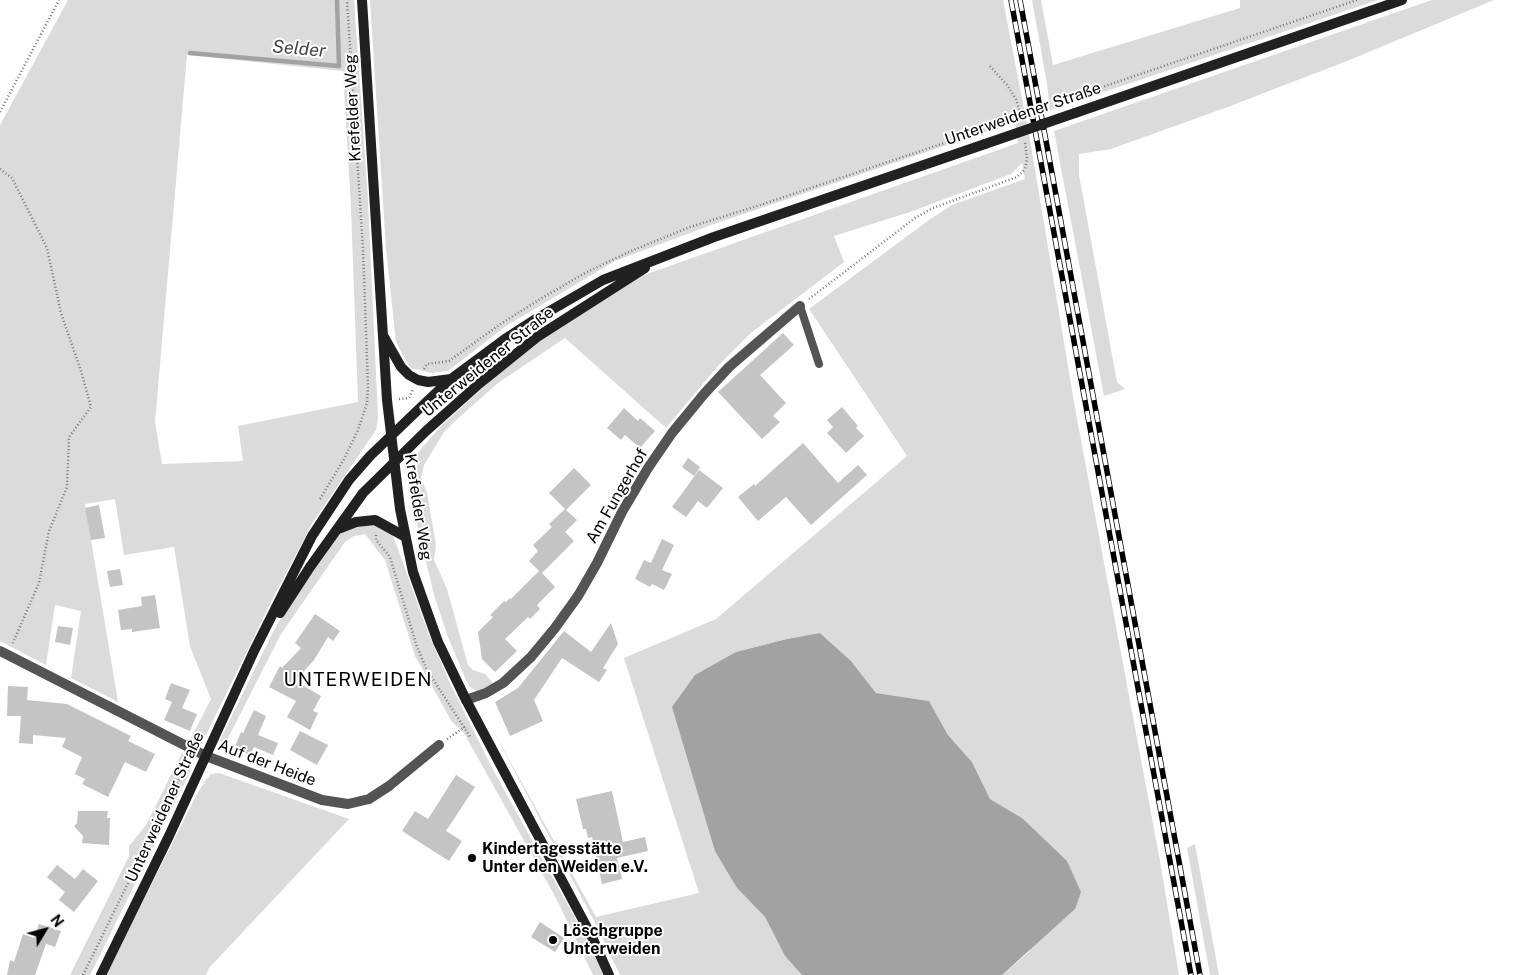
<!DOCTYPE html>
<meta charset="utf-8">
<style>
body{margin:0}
#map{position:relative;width:1526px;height:975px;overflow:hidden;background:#fff;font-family:"Public Sans",sans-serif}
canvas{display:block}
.north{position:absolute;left:20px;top:905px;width:50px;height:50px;-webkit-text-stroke:4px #fff;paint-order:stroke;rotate:53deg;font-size:14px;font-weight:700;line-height:20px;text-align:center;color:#000}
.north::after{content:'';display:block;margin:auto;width:18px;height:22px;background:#000;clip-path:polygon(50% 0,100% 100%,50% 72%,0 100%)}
</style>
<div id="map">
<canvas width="1526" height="975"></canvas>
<div class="north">N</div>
</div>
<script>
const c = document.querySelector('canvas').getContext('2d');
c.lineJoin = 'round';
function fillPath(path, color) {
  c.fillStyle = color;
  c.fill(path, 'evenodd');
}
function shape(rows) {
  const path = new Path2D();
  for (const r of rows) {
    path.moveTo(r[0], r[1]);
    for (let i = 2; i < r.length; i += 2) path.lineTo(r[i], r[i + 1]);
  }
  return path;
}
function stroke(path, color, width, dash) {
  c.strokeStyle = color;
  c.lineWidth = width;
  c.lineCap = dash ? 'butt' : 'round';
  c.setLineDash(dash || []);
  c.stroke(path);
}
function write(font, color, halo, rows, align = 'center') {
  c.font = font + ' "Public Sans",sans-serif';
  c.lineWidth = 4;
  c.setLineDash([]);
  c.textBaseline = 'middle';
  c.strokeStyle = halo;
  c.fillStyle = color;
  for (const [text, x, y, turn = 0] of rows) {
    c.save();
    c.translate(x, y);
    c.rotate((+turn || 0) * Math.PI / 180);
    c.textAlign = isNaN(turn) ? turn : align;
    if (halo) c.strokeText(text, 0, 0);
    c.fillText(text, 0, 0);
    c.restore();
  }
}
fillPath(shape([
 [68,0,354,0,368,200,378,418,376,430,313,522,271,602,206,735,190,740,211,699,190,646,174,547,124,555,115,499,85,504,118,702,71,678,81,611,55,605,46,665,0,641,0,125],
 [187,55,343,71,351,208,358,402,238,426,243,461,162,464,155,422],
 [370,0,1003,0,1030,140,1075,408,1160,861,1179,975,1002,975,1030,951,1022,818,990,799,972,762,948,735,929,701,876,693,851,661,820,633,787,639,736,652,672,707,688,755,737,888,765,917,785,956,802,975,620,975,591,915,489,723,596,917,699,893,624,658,716,619,907,456,809,309,929,220,952,205,1025,179,1022,163,1011,174,910,212,834,236,844,262,751,333,717,367,666,428,565,338,498,383,455,421,444,432,424,465,421,478,427,493,436,545,434,560,447,589,468,665,473,670,485,674,493,683,485,690,477,691,470,687,466,680,448,637,434,595,416,519,411,492,412,470,417,454,439,428,518,356,565,323,644,275,1018,143,1015,122,714,224,615,261,506,326,448,371,432,373,410,368,396,342,386,249],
 [1032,0,1041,0,1053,65,1240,8,1240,0,1378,0,1050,110,1047,84],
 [1432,0,1494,0,1347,61,1225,108,1111,149,1079,154,1079,175,1117,382,1125,389,1104,396,1054,131],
 [377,524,388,529,394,538,429,635,449,681,491,766,591,947,603,975,593,975,556,898,464,733,452,722,415,656,385,560,365,534,354,536,345,542,281,634,228,738,228,747,230,751,220,740,275,628,293,599,341,533,350,525],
 [182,753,190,761,191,770,90,975,70,975,129,856,129,846,146,825],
 [219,773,349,819,209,968,206,975,106,975,197,794,205,781,211,774],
 [1195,844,1219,975,1210,975,1187,848]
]), '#dbdbdb');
fillPath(shape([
 [820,633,851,661,876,693,929,701,948,735,972,762,990,799,1022,818,1067,861,1081,892,1075,909,1002,975,802,975,785,956,765,917,737,888,715,851,672,707,695,675,736,652,787,639]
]), '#a2a2a2');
stroke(shape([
 [190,53,339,66,337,0]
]), '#a2a2a2', 4.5);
fillPath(shape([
 [783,333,794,345,760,375,786,403,773,416,780,422,762,439,718,392],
 [842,407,858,426,856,428,864,436,846,453,827,433,833,427,827,420],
 [624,408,638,421,640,418,655,431,640,448,625,435,621,440,607,428],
 [803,443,838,483,858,465,867,475,811,525,786,497,758,521,738,497,754,484,755,486],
 [688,458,700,467,694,476,682,467],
 [574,468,591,485,566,510,577,520,565,532,574,541,542,573,555,587,537,605,540,609,530,619,528,617,505,639,517,651,495,672,482,659,478,632,493,617,490,615,504,601,506,602,510,598,511,599,539,571,529,561,538,551,533,545,552,527,549,524,565,509,549,493],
 [699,470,723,488,707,508,698,501,686,517,672,507],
 [99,505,105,538,91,540,85,508],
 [662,539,674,545,662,570,672,574,664,590,652,584,650,587,635,579,644,560,651,563],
 [120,569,123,585,110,587,107,571],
 [155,595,160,628,132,632,132,629,121,630,118,610,142,606,141,597],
 [315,614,340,631,333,641,328,637,314,660,295,681,321,696,313,711,318,713,310,730,287,717,296,701,269,687,280,666,282,668,301,648,295,643],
 [611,623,618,644,603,668,607,670,599,682,562,658,534,700,543,721,510,736,495,702,518,688,564,631,591,652],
 [58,626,73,628,70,645,55,642],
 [171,683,190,690,182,708,197,714,190,731,164,720,172,702,165,699],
 [8,686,28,687,27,700,67,704,131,736,128,741,155,754,146,772,125,762,108,797,82,784,85,779,75,774,82,757,62,747,66,738,33,735,33,744,19,743,21,716,7,716],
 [254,710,266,716,258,735,278,743,273,755,254,747,250,755,234,749,241,732,243,733],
 [300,731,328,745,317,765,290,750],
 [456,775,475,787,446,831,462,841,449,861,402,831,415,811,428,819],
 [612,791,623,842,645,837,648,851,617,858,622,879,602,884,592,837,588,838,586,829,583,829,576,799],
 [78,811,108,811,107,818,110,818,109,845,82,843,83,836,74,826,77,823],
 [57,865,75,879,83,869,98,881,74,912,59,900,65,892,47,877],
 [540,922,564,938,555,952,531,937],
 [39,924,61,931,55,947,46,944,35,975,7,975,10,960,14,962,23,934,34,938]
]), '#c4c4c4');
stroke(shape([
 [990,66,1007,85,1016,99,1022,119],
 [1072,100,1108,85,1357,0],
 [0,112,59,0],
 [0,169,12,178,47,248,61,313,81,371,91,407,69,437,67,487,49,531,39,583,12,645],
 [809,299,915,218,933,208,1017,177,1025,169,1027,159,1025,142],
 [424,369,427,364,449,361,502,323,542,298,585,273,631,251,690,227,757,206,983,130],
 [399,399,409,398,413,389],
 [320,499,344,459,358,430,367,403,368,387,363,249,347,0],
 [376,535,376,540,390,557,417,647,427,670,471,738],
 [447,739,465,727],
 [83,975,188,761]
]), '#767676', 2.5, [1, 2.5]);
stroke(shape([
 [800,306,819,364]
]), '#545454', 8);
stroke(shape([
 [0,651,206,756,322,800,348,804,369,799,389,786,439,745],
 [466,700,486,693,503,683,531,657,555,628,578,596,597,563,622,512,648,468,672,433,704,394,729,367,800,306]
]), '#545454', 10);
stroke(shape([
 [362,0,387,400,400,509,413,572,438,642,466,700,592,937,609,975],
 [1075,113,1402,0],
 [384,337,401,367,409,375,418,380,428,382,451,379],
 [338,529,356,522,375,520,404,536],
 [280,613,310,567,363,493,426,431,480,383,537,337,645,268],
 [101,975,169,836,254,651,312,536,349,480,370,456,420,408,451,379,505,339,536,319,603,280,714,237,985,144]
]), '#212121', 10);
const rail = shape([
 [1011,0,1191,975],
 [1020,0,1200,975]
]);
stroke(rail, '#000', 5.5);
stroke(rail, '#fff', 4, [11]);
stroke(shape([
 [983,130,1033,113]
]), '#767676', 2.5, [1, 2.5]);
stroke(shape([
 [985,144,1075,113]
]), '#212121', 10);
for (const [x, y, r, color] of [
 [472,858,5,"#000"],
 [553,940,5,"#000"]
]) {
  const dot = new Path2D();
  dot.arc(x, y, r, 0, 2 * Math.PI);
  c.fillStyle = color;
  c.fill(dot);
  stroke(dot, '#fff', 2);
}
write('16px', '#000', '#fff', [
 ["Krefelder Weg",353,108,-93],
 ["Unterweidener Straße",1023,114,-19],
 ["Unterweidener Straße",488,362,-39],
 ["Am Fungerhof",617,496,-60],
 ["Krefelder Weg",418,507,81],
 ["Auf der Heide",267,763,21],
 ["Unterweidener Straße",165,807,-65]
]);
write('bold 16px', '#000', '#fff', [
 ["Kindertagesstätte",482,849],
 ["Unter den Weiden e.V.",482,867],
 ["Löschgruppe",563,931],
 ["Unterweiden",563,949]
], 'left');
write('italic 18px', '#434343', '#fff', [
 ["Selder",299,49,5]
]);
c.letterSpacing = '1px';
write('19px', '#000', '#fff', [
 ["UNTERWEIDEN",358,680]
]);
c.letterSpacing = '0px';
</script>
